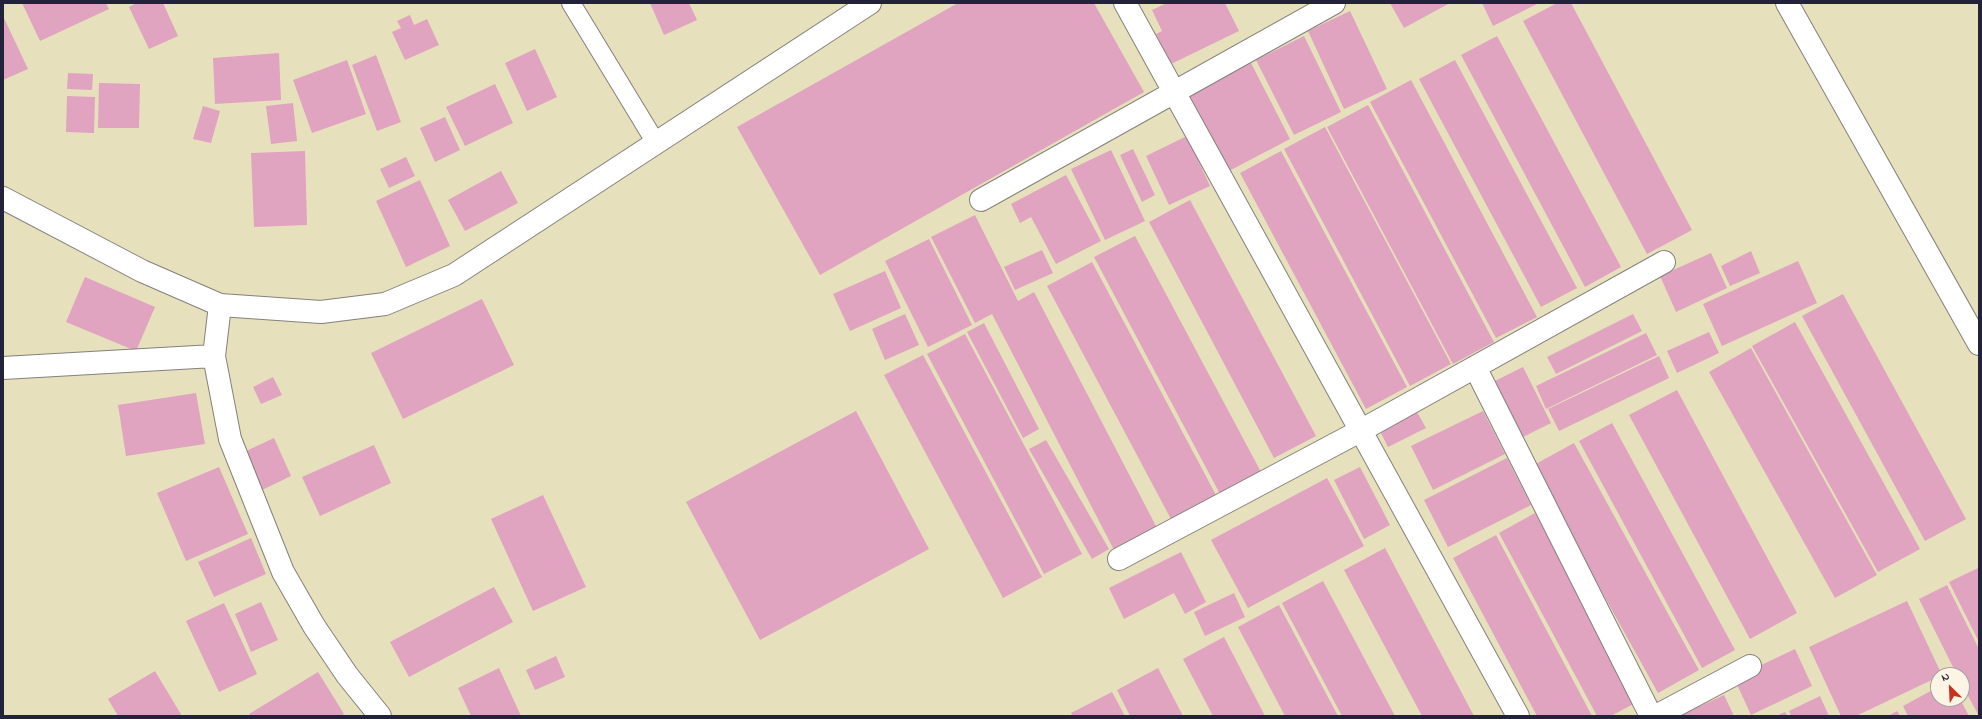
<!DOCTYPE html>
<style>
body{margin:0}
#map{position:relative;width:1982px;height:719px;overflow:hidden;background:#e7e0bc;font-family:"Indie Flower",sans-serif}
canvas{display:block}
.frame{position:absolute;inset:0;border:4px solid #22223b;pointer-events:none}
.north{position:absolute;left:1930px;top:667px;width:40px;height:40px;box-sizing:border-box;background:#fcf5e5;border:1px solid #a5a1a1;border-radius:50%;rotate:336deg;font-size:11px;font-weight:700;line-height:16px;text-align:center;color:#22223b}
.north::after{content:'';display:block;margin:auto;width:14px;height:18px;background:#c8321e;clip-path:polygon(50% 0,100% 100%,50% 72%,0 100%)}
</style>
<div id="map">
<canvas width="1982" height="719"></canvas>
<div class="frame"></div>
<div class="north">N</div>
</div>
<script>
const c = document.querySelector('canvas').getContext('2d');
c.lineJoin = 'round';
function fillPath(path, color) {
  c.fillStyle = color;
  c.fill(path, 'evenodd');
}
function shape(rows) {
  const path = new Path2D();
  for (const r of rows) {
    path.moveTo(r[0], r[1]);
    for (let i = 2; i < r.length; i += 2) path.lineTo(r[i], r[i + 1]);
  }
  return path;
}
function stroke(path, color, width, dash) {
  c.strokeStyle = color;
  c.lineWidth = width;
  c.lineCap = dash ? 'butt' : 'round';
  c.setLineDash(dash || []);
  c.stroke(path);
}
fillPath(shape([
 [22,3,106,3,109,9,40,41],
 [137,3,163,3,178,36,149,49,129,7],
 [650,3,689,3,697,20,664,35],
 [958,3,1094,3,1144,92,820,275,737,127],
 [1167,3,1225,3,1239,31,1171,64,1156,34,1162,31,1152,10],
 [1390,3,1450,3,1404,28],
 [1482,3,1536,3,1537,4,1493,26],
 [1557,3,1571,3,1692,230,1647,254,1523,21],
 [1350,11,1387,89,1344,109,1308,31],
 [410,15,414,25,427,19,439,45,405,60,392,32,401,28,397,21],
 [3,16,28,69,3,80],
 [1304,36,1341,112,1294,135,1256,60],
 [1497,36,1621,267,1585,287,1461,55],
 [535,49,557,97,527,111,505,63],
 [279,53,281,100,215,104,213,58],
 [376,55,401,122,377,131,352,65],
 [347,60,366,114,312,133,293,80],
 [1455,60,1577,288,1541,307,1419,79],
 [1251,63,1290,139,1227,172,1188,95],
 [68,73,93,74,92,90,67,89],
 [1411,80,1537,317,1496,338,1370,102],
 [99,83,140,84,139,128,98,128],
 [495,84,513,123,465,146,446,107],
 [67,96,95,97,94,133,66,132],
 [293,103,297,141,271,144,266,106],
 [1368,105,1494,342,1453,364,1327,127],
 [203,106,220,111,211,143,193,139],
 [445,117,460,150,435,162,420,128],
 [1325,127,1451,364,1410,386,1284,149],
 [1187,136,1210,186,1169,205,1146,156],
 [1133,149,1155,195,1142,202,1120,155],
 [1111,150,1145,221,1105,240,1071,169],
 [305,151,307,225,254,227,251,153],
 [1281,151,1407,387,1366,409,1240,173],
 [406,157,415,176,389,188,380,169],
 [501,171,518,203,465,231,448,200],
 [1066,175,1101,241,1056,264,1031,217,1020,223,1011,204],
 [420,180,450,246,406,267,376,201],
 [1190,200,1316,436,1274,458,1149,222],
 [975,215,1018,301,1034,292,1157,528,1114,550,992,314,975,323,931,237],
 [1135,236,1261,472,1220,494,1094,257],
 [929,239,972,325,928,347,885,261],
 [1042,250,1053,273,1015,290,1004,267],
 [1751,251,1760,273,1730,286,1721,266],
 [1711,253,1727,288,1676,312,1660,276],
 [1798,261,1817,303,1722,346,1703,304],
 [1092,262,1217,497,1172,521,1047,286],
 [885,271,901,308,850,331,833,294],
 [85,277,155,307,136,351,66,322],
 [1843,294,1966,519,1925,541,1802,316],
 [482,299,514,365,403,419,371,353],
 [905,314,919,345,885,360,872,329],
 [1633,314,1642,331,1556,374,1547,357],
 [1795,322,1920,549,1878,572,1752,346],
 [984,323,1039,429,1023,438,967,332],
 [1709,332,1719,353,1677,373,1667,351],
 [1646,333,1657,355,1546,409,1536,386],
 [965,334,1082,554,1044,574,927,354],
 [1751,348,1877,575,1835,598,1709,372],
 [923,355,1042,577,1003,598,884,375],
 [1659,356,1669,378,1559,431,1548,409],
 [1523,367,1551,423,1517,440,1489,384],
 [273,377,282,395,261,404,253,387],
 [1677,390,1797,613,1750,639,1629,415],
 [196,393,205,444,126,456,118,405],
 [856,411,929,549,760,640,686,502],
 [1483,411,1505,454,1433,490,1411,446],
 [1417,412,1426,428,1388,447,1380,431],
 [1612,423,1735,650,1702,668,1579,441],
 [274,438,291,476,262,490,244,452],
 [1046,440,1109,549,1092,559,1029,449],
 [1574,443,1699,670,1658,693,1532,466],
 [374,445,391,483,320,516,302,477],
 [1507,458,1531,505,1448,547,1424,500],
 [219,467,248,534,186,561,157,493],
 [1360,467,1390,525,1364,539,1334,480],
 [1327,478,1364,546,1248,608,1211,540],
 [543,495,586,587,533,611,491,519],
 [1535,513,1637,702,1611,716,1597,716,1499,533],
 [1496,535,1592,716,1537,716,1453,558],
 [251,538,266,574,214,597,198,562],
 [1385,548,1474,716,1422,716,1344,570],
 [1181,552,1206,602,1185,614,1174,593,1124,619,1109,588],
 [1978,568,1979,571,1979,642,1949,582],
 [1323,581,1395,716,1342,716,1282,603],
 [1947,585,1979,649,1979,716,1962,685,1962,675,1957,675,1919,599],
 [494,587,513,622,409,677,390,642],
 [1234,593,1245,617,1205,636,1194,612],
 [1907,601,1942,675,1938,675,1938,677,1856,716,1841,716,1809,647],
 [261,602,278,640,251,652,235,614],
 [224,603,257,674,219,692,186,621],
 [1279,605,1338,716,1285,716,1238,627],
 [1224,637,1265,716,1213,716,1183,659],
 [1795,649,1812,686,1751,715,1734,678],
 [556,656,565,677,535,690,526,670],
 [499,668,521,716,471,716,458,688],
 [1158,668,1183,716,1130,716,1117,690],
 [155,671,182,716,118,716,108,699],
 [318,672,344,714,341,716,251,716,249,714],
 [1938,687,1938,699,1960,699,1969,716,1908,716,1903,706],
 [1112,692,1125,716,1073,716,1071,713],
 [1724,695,1734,716,1679,716],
 [1820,696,1829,716,1791,716,1789,711],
 [1897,711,1900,716,1888,716],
 [1785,712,1788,716,1776,716]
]), '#e0a3c0');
const lane = shape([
 [571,3,656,143]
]);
const street = shape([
 [1125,3,1518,716],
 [981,200,1334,3],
 [220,305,214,356,230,439,283,572,314,626,347,675,380,716],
 [1475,367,1651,716],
 [3,368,214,356],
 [1119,559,1360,431,1664,262],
 [1656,716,1750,666]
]);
const secondary = shape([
 [1787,3,1979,344],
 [3,198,142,271,220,305,321,312,385,304,454,275,870,3]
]);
stroke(lane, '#84817c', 20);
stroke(street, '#84817c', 24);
stroke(secondary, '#84817c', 24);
stroke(lane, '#fff', 18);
stroke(street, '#fff', 22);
stroke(secondary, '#fff', 22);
</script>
